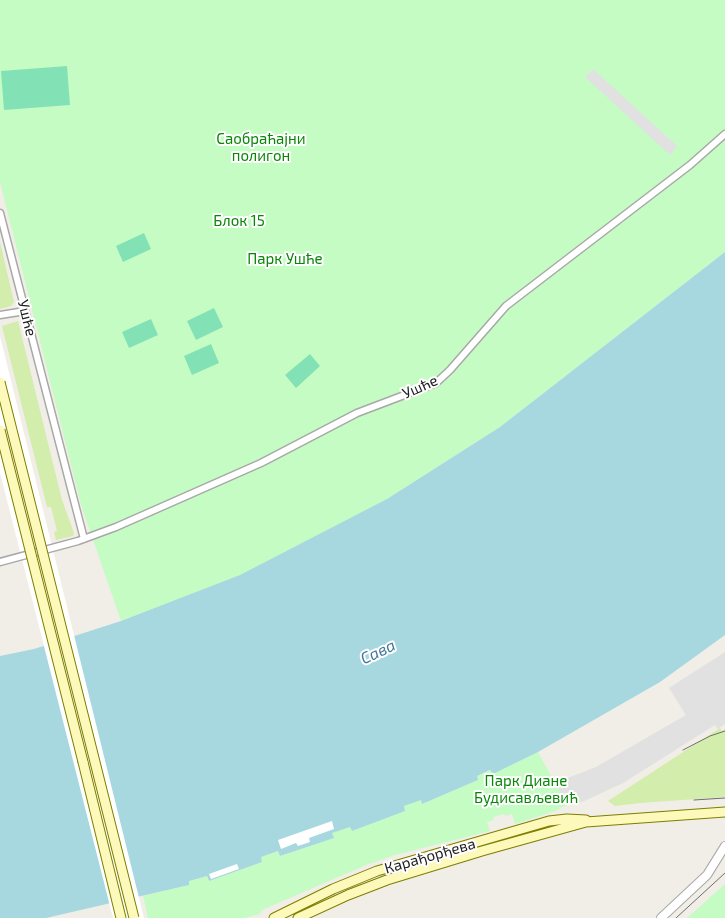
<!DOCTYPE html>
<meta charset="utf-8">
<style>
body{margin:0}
canvas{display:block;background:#f1ede7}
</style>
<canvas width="725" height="918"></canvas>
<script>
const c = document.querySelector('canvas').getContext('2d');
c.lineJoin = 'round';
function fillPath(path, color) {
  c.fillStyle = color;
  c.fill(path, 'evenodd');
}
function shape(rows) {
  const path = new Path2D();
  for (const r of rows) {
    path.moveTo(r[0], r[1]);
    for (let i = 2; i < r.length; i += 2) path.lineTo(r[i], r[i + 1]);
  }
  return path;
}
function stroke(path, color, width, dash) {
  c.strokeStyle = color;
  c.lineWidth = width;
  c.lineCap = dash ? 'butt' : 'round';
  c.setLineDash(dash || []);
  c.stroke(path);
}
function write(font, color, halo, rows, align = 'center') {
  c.font = font + ' "Exo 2",sans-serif';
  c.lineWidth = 4;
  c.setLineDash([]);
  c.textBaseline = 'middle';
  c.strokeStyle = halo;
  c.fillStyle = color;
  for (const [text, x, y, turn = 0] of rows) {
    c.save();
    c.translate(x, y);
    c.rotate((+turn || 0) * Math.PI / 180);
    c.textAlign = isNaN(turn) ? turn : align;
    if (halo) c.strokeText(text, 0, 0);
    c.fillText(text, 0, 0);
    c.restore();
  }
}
fillPath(shape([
 [0,242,14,302,11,306,0,309],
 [18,321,62,500,74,533,73,536,56,540,54,532,57,531,51,507,47,507,2,326],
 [720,728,722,731,725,729,725,797,640,803,615,806,608,801]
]), '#d2edac');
fillPath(shape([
 [0,0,725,0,725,252,500,427,387,499,241,575,121,621,81,505,0,182],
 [538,752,567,805,555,811,515,824,512,814,506,816,504,814,493,817,494,820,487,822,490,831,395,855,366,865,262,910,260,914,244,918,148,918,143,896,189,885,188,881,207,876,208,881,262,862,260,857,278,851,280,856,334,838,332,833,350,826,352,831,405,811,404,806,421,799,422,804,478,780,477,776,491,770,493,774],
 [725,884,725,918,687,918]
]), '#c5fcc4');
fillPath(shape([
 [67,66,70,105,4,110,1,71],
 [144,233,151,249,123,262,116,246],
 [214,308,223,327,196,340,187,321],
 [151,319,158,335,129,348,122,332],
 [211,344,219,363,192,375,184,356],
 [310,354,320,366,296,388,285,375]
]), '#83e2b5');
fillPath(shape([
 [593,69,677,146,670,155,585,77],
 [725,652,725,724,718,729,715,725,623,783,582,802,567,805,555,783,596,767,686,715,669,688]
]), '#e1e1e1');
fillPath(shape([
 [725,252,725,635,660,682,538,752,493,774,490,770,477,776,478,780,422,804,421,800,404,806,405,811,352,831,350,827,332,833,334,838,280,856,278,851,261,857,262,862,209,881,207,876,189,881,189,885,46,918,0,918,0,656,34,649,121,621,240,575,387,499,500,427]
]), '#a7d8e0');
fillPath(shape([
 [0,336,144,918,113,918,0,473],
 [332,821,334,829,309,838,310,842,298,846,296,843,281,849,278,840],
 [237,864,239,869,211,879,209,874]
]), '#fff');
const minor = shape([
 [0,213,84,539],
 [0,315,25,311],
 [0,562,78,541,116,527,261,463,357,413,436,383,450,370,506,306,690,165,725,134]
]);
const tertiary = shape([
 [661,918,707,875,725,846]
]);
const secondary = shape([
 [83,762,121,918],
 [274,918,333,889,377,871,549,821,567,819,586,820],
 [298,918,348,895,387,880,482,851,586,822,725,812]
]);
stroke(minor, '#a8a8a8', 9);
stroke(tertiary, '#a8a8a8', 10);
stroke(secondary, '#7d7f01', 11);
stroke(minor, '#fff', 6);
stroke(tertiary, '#fff', 8);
stroke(secondary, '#fcf9bb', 9);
stroke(shape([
 [683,750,710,736,725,731],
 [694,800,725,798],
 [676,918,725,873]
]), '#6f6f6f', 1);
const secondaryBridge = shape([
 [0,382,134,918],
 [0,430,83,762]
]);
stroke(secondaryBridge, '#7d7f01', 11, []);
stroke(secondaryBridge, '#fcf9bb', 9);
write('15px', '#098608', '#fff', [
 ["Саобраћајни",261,139],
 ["полигон",261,156],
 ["Блок 15",239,221],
 ["Парк Ушће",285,259],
 ["Парк Диане",526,781],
 ["Будисављевић",526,798]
]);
write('15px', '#212121', '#fff', [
 ["Ушће",27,318,76],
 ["Ушће",420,387,-24],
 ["Карађорђева",430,856,-16]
]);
write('italic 16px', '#41779c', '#fff', [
 ["Сава",378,652,-25]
]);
</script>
